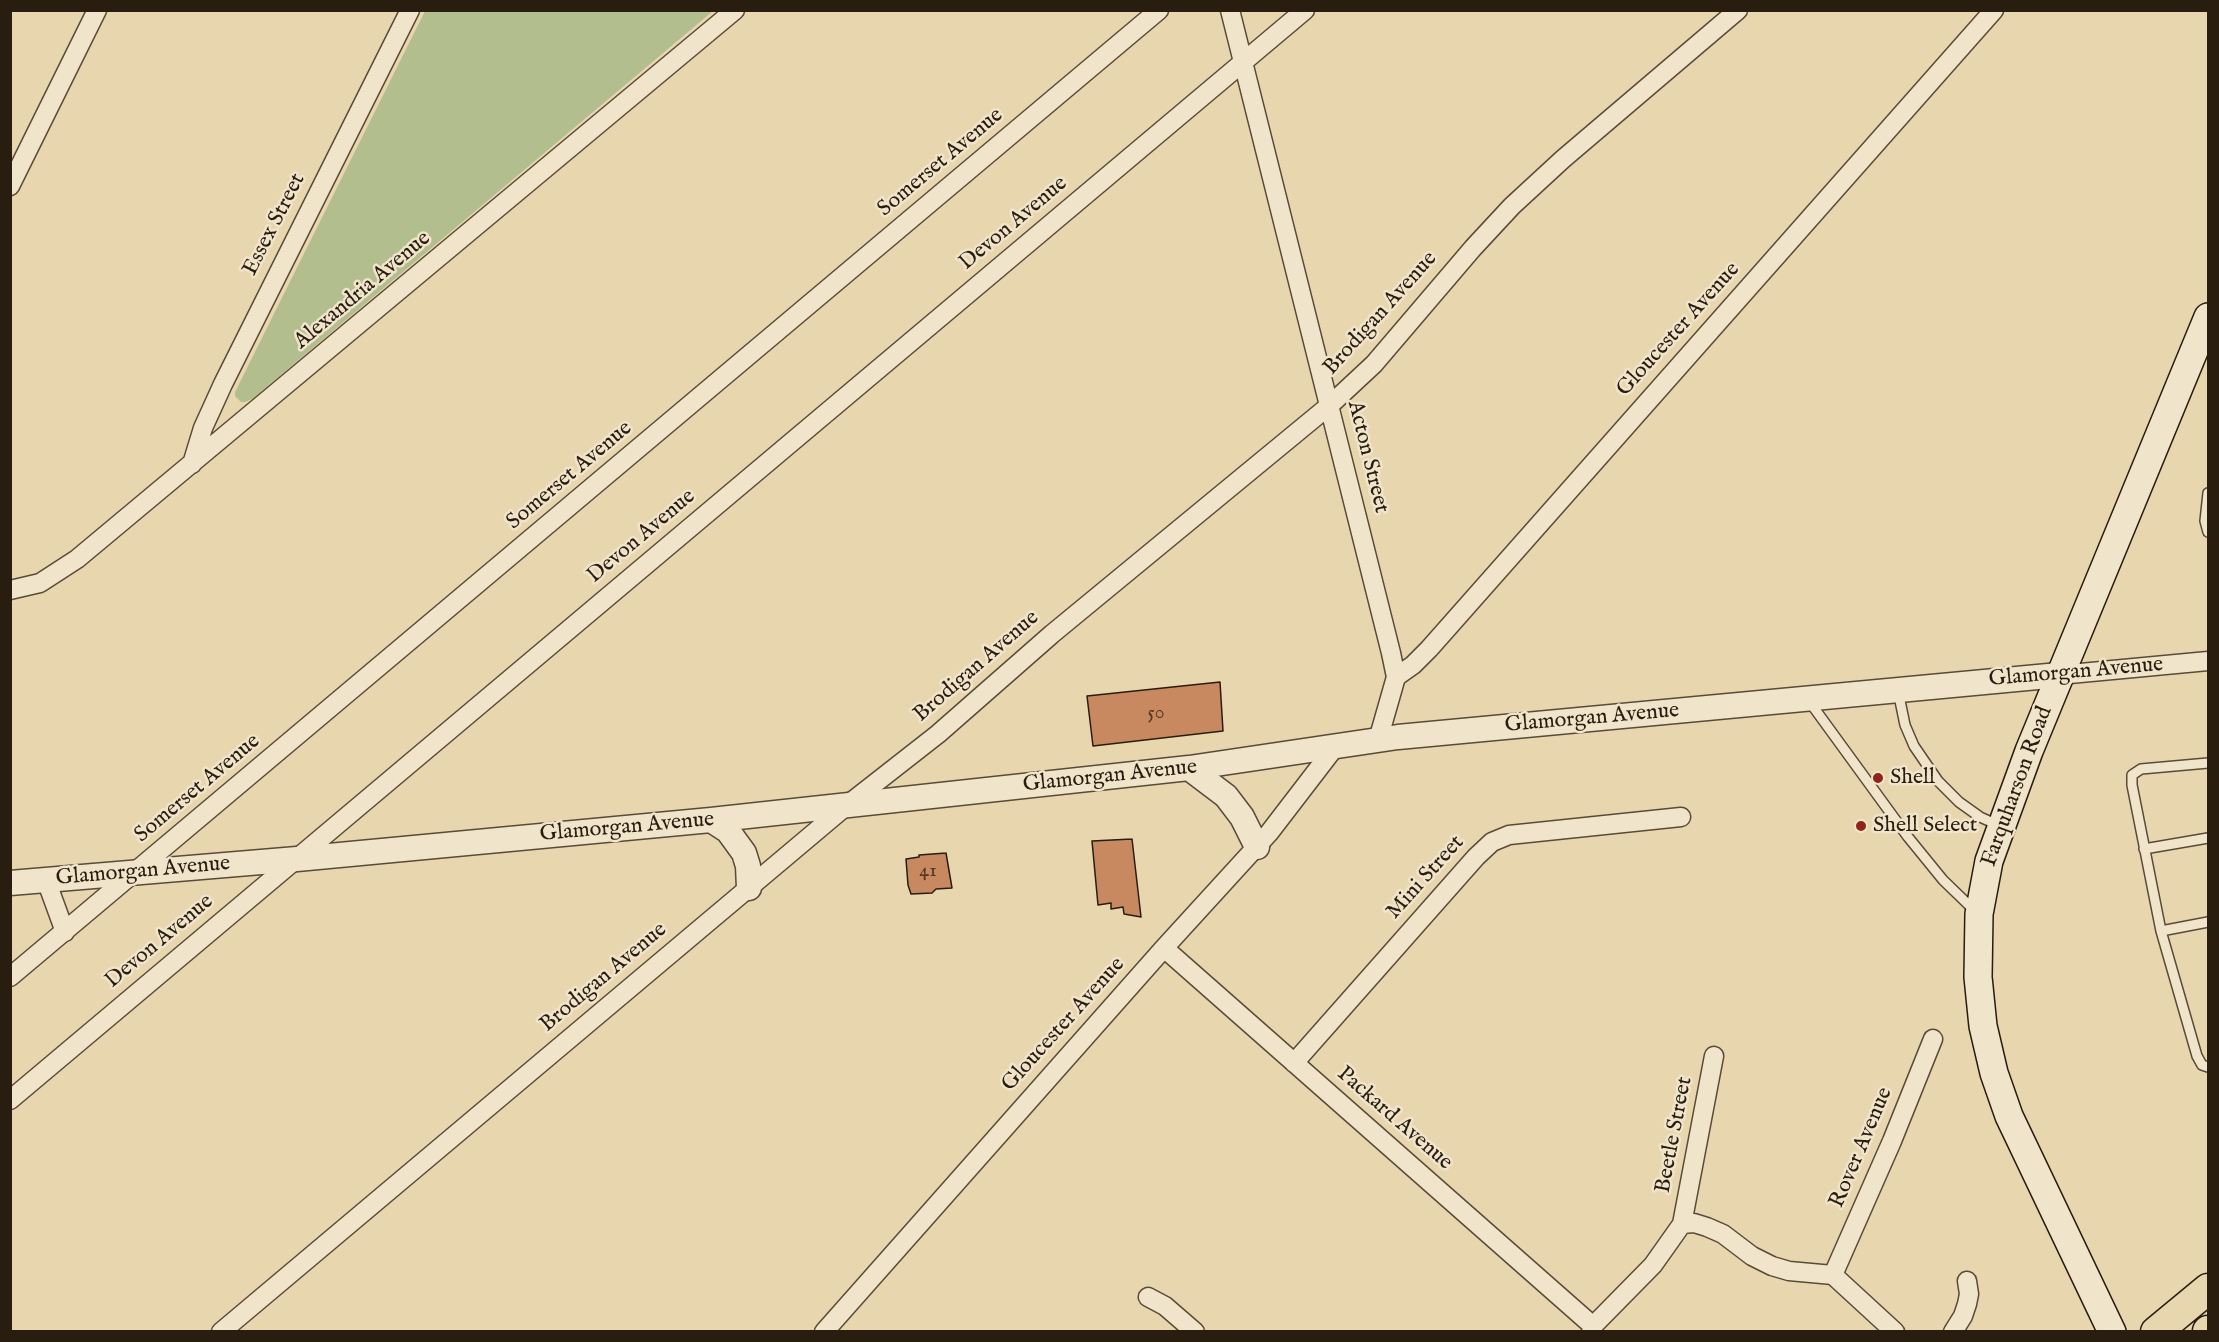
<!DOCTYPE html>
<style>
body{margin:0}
#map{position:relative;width:2219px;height:1342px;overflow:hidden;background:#e8d6ae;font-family:"IM FELL English",serif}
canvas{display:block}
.frame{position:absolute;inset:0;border:12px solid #291d10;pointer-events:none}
</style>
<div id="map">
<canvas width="2219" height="1342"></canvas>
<div class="frame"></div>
</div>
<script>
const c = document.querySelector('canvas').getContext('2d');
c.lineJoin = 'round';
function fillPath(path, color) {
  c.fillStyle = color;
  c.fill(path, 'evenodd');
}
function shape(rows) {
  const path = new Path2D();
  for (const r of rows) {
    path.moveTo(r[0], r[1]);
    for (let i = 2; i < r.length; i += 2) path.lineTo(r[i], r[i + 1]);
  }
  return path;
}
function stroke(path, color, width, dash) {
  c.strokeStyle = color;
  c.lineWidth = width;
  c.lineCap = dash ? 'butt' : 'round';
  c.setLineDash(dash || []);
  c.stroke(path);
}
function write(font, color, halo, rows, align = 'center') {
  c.font = font + ' "IM FELL English",serif';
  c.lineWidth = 5;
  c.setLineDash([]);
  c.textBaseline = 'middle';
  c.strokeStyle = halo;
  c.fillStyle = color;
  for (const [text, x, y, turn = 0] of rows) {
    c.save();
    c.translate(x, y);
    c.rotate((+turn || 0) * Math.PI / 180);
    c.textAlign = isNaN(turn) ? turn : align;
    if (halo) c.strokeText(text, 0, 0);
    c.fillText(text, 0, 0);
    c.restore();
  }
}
fillPath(shape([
 [425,11,713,11,252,399,245,402,241,402,235,396,235,392]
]), '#b2be8e');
const building = shape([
 [1220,682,1223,731,1093,746,1087,696,1220,682],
 [1132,839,1141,917,1124,914,1123,907,1111,909,1111,903,1098,905,1092,841,1132,839],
 [946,853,952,888,936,889,932,893,911,894,908,885,906,859,919,857,919,855,946,853]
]);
fillPath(building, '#c88860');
stroke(building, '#291d10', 1.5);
const service = shape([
 [2208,493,2205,521,2208,532],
 [1898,691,1905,725,1914,746,1938,781,1959,802,1980,817,1998,825],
 [1809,701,1908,837,1943,880,1975,911],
 [2208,763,2141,769,2132,775,2132,785,2161,931,2197,1056,2202,1065,2208,1067],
 [2144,849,2208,838],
 [2161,931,2208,922]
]);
const minor = shape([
 [1230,10,1391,653,1396,677,1378,740],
 [10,186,97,10],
 [192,464,203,428,223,384,410,10],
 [10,590,40,583,77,559,735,10],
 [2059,675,2208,661],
 [1396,677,1413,665,1429,649,1994,10],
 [46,880,65,932],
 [1164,948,1593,1326],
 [10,977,1159,10],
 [1294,1063,1476,857,1492,842,1509,835,1681,817],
 [10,1100,1305,10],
 [1682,1224,1694,1223,1707,1227,1723,1234,1752,1256,1772,1266,1789,1271,1833,1275,1895,1332],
 [1833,1275,1892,1141,1933,1039],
 [1148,1297,1165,1306,1195,1332],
 [221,1332,846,806,938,734,1052,634,1330,405,1374,364,1473,248,1512,206,1563,159,1738,10],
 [824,1332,1164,948,1269,833,1335,747],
 [1591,1332,1593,1326,1653,1265,1682,1224,1714,1056],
 [1953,1332,1963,1316,1967,1304,1969,1294,1967,1281]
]);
const tertiary = shape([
 [1189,768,1226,796,1242,817,1257,847],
 [711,820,728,831,744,853,748,866,749,888],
 [10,883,297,859,711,820,1189,768,1398,737,2059,675]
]);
const secondary = shape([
 [2112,1332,2009,1116,1994,1073,1983,1026,1978,977,1979,914,1989,861,2029,751,2208,317]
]);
const primary = shape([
 [2156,1332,2208,1289],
 [2208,1332,2208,1331]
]);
stroke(service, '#594b38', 12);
stroke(minor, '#594b38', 21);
stroke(tertiary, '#594b38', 27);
stroke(secondary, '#291d10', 30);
stroke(primary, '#291d10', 33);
stroke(service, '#f0e4ca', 9);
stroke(minor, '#f0e4ca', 18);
stroke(tertiary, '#f0e4ca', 24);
stroke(secondary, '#f0e4ca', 27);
stroke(primary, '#e8d6ae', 30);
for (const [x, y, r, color] of [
 [1878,778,6,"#8f2418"],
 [1861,826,6,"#8f2418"]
]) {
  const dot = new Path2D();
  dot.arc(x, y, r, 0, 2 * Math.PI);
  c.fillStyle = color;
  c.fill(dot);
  stroke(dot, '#f0e4ca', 2);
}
write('20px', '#513824', null, [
 ["50",1156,714],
 ["41",928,872]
]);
write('22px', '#291d10', '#f0e4ca', [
 ["Somerset Avenue",941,163,-40],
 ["Devon Avenue",1014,224,-40],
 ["Essex Street",275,225,-63],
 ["Alexandria Avenue",363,291,-40],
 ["Brodigan Avenue",1381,314,-48],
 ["Gloucester Avenue",1679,330,-48],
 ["Acton Street",1367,457,76],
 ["Somerset Avenue",570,476,-40],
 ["Devon Avenue",642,537,-40],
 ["Brodigan Avenue",977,667,-41],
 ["Glamorgan Avenue",2076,673,-5],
 ["Glamorgan Avenue",1592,719,-5],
 ["Glamorgan Avenue",1110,777,-6],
 ["Farquharson Road",2018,787,-70],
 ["Somerset Avenue",198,789,-40],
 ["Glamorgan Avenue",627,828,-5],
 ["Glamorgan Avenue",143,872,-5],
 ["Mini Street",1426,878,-48],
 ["Devon Avenue",160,942,-40],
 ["Brodigan Avenue",604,978,-40],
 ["Gloucester Avenue",1064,1025,-48],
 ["Packard Avenue",1394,1119,41],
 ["Beetle Street",1675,1135,-79],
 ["Rover Avenue",1862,1148,-67]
]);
write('22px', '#291d10', '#f0e4ca', [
 ["Shell",1890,778],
 ["Shell Select",1873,826]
], 'left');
</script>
